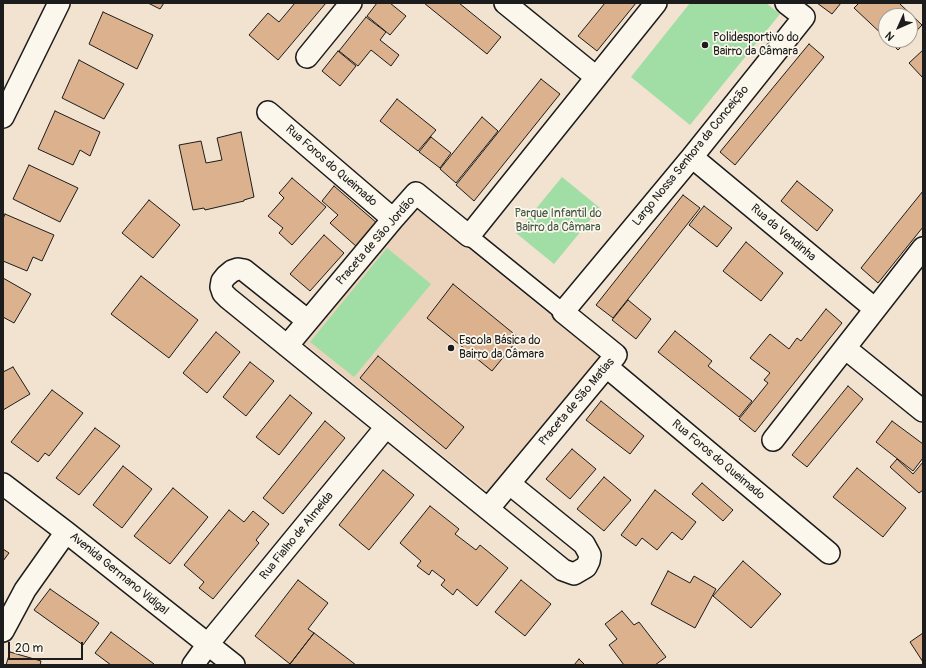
<!DOCTYPE html>
<meta charset="utf-8">
<style>
body{margin:0}
#map{position:relative;width:926px;height:668px;overflow:hidden;background:#f2e2d0;font-family:Pangolin,sans-serif}
canvas{display:block}
.frame{position:absolute;inset:0;border:4px solid #1c1c1c;pointer-events:none}
.north{position:absolute;left:878px;top:8px;width:40px;height:40px;box-sizing:border-box;background:#fbf7ec;border:1px solid #a29f99;border-radius:50%;rotate:225deg;font-size:11px;font-weight:700;line-height:16px;text-align:center;color:#1c1c1c}
.north::after{content:'';display:block;margin:auto;width:14px;height:18px;background:#1c1c1c;clip-path:polygon(50% 0,100% 100%,50% 72%,0 100%)}
.scale{position:absolute;left:8px;top:642px;width:75px;height:18px;box-sizing:border-box;border:2px solid #1c1c1c;border-top:0;padding-left:5px;font-size:12px;line-height:14px;white-space:nowrap;color:#1c1c1c;-webkit-text-stroke:3px #fbf7ec;paint-order:stroke}
</style>
<div id="map">
<canvas width="926" height="668"></canvas>
<div class="frame"></div>
<div class="north">N</div>
<div class="scale">20 m</div>
</div>
<script>
const c = document.querySelector('canvas').getContext('2d');
c.lineJoin = 'round';
function fillPath(path, color) {
  c.fillStyle = color;
  c.fill(path, 'evenodd');
}
function shape(rows) {
  const path = new Path2D();
  for (const r of rows) {
    path.moveTo(r[0], r[1]);
    for (let i = 2; i < r.length; i += 2) path.lineTo(r[i], r[i + 1]);
  }
  return path;
}
function stroke(path, color, width, dash) {
  c.strokeStyle = color;
  c.lineWidth = width;
  c.lineCap = dash ? 'butt' : 'round';
  c.setLineDash(dash || []);
  c.stroke(path);
}
function write(font, color, halo, rows, align = 'center') {
  c.font = font + ' Pangolin,sans-serif';
  c.lineWidth = 3.5;
  c.setLineDash([]);
  c.textBaseline = 'middle';
  c.strokeStyle = halo;
  c.fillStyle = color;
  for (const [text, x, y, turn = 0] of rows) {
    c.save();
    c.translate(x, y);
    c.rotate((+turn || 0) * Math.PI / 180);
    c.textAlign = isNaN(turn) ? turn : align;
    if (halo) c.strokeText(text, 0, 0);
    c.fillText(text, 0, 0);
    c.restore();
  }
}
fillPath(shape([
 [415,210,422,211,600,355,598,362,489,493,305,344,411,213]
]), '#ebd3bc');
fillPath(shape([
 [690,3,766,3,780,14,690,125,631,77],
 [562,177,600,208,554,264,516,233],
 [387,248,431,284,354,377,310,342]
]), '#a0dea6');
const building = shape([
 [148,3,164,3,160,9,148,3],
 [295,3,326,3,278,60,249,35,268,13,279,22,295,3],
 [377,3,390,3,406,16,390,35,367,16,377,3],
 [424,3,459,3,501,37,487,54,424,3],
 [605,3,636,3,597,51,578,36,605,3],
 [817,3,841,3,832,14,817,3],
 [859,3,899,3,922,25,910,38,910,16,886,16,886,38,854,8,859,3],
 [103,12,153,35,137,69,89,44,103,12],
 [366,17,386,32,380,40,399,55,391,66,371,50,358,66,339,51,366,17],
 [888,40,908,40,898,50,888,40],
 [809,44,824,57,735,165,720,152,809,44],
 [923,50,923,78,909,63,923,50],
 [338,51,356,66,340,86,322,71,338,51],
 [79,60,124,84,104,119,62,98,79,60],
 [541,79,560,94,474,201,456,185,541,79],
 [397,99,436,130,418,151,380,121,397,99],
 [55,111,100,132,90,156,80,150,73,165,38,149,55,111],
 [482,117,498,131,456,183,440,169,482,117],
 [241,132,254,197,244,200,244,201,205,210,204,208,193,210,179,145,201,141,206,163,222,160,217,138,241,132],
 [431,137,451,153,440,168,419,152,431,137],
 [29,165,78,188,60,222,13,199,29,165],
 [292,178,326,207,292,245,279,233,283,228,268,216,284,198,279,193,292,178],
 [797,181,833,210,817,231,781,201,797,181],
 [334,186,378,224,357,247,330,223,338,215,322,201,334,186],
 [923,191,923,227,878,283,861,268,923,191],
 [683,195,700,208,613,318,596,305,683,195],
 [149,200,180,225,153,258,122,233,149,200],
 [704,206,732,228,717,247,689,225,704,206],
 [5,214,54,235,42,261,33,257,27,271,3,261,3,219,5,214],
 [324,235,344,253,310,291,290,274,324,235],
 [746,242,783,273,761,301,723,271,746,242],
 [141,276,198,320,169,358,111,314,141,276],
 [3,278,31,294,14,323,3,317,3,278],
 [453,284,519,338,492,371,427,318,453,284],
 [628,300,651,319,636,339,612,320,628,300],
 [826,309,842,323,755,432,739,419,768,383,764,380,770,373,750,358,770,334,789,349,797,338,801,341,826,309],
 [675,331,712,361,708,366,752,401,739,417,658,352,675,331],
 [216,332,240,352,207,393,183,373,216,332],
 [378,356,464,427,446,449,360,378,378,356],
 [250,362,274,381,246,416,223,397,250,362],
 [13,367,30,394,3,410,3,372,13,367],
 [848,386,863,399,807,467,792,455,848,386],
 [52,390,83,413,49,456,45,453,38,462,11,442,52,390],
 [290,395,312,413,279,455,256,437,290,395],
 [601,401,644,436,630,454,586,420,601,401],
 [325,421,345,438,283,514,263,498,325,421],
 [892,421,923,444,923,458,913,471,876,442,892,421],
 [95,428,120,446,79,495,56,478,95,428],
 [572,449,596,469,570,499,546,479,572,449],
 [897,459,913,474,923,462,923,490,919,493,890,467,897,459],
 [123,466,152,489,122,528,93,505,123,466],
 [857,468,906,508,883,537,833,497,857,468],
 [383,470,414,495,369,550,339,525,383,470],
 [604,477,631,500,604,531,577,509,604,477],
 [702,483,733,510,723,521,692,494,702,483],
 [173,488,208,517,170,564,134,536,173,488],
 [655,490,696,522,682,540,672,532,657,550,642,538,636,546,621,535,655,490],
 [430,506,459,529,455,534,476,550,480,545,508,568,477,606,457,589,453,595,441,585,445,580,432,570,429,575,417,566,421,561,400,543,430,506],
 [229,510,244,522,253,511,269,524,256,540,259,543,213,599,199,588,204,582,184,565,229,510],
 [3,549,9,553,3,561,3,549],
 [743,561,781,594,751,628,713,596,743,561],
 [668,571,690,583,694,576,716,589,695,628,651,604,668,571],
 [298,580,328,603,308,629,314,633,290,664,255,636,298,580],
 [521,580,551,604,525,636,495,612,521,580],
 [50,589,99,623,83,645,34,610,50,589],
 [622,611,634,625,639,622,666,657,655,665,624,665,609,645,617,639,605,624,622,611],
 [111,632,154,664,153,665,111,665,95,653,111,632],
 [314,633,356,665,292,665,290,664,314,633],
 [923,633,923,662,910,642,923,633],
 [10,652,41,661,40,665,6,665,10,652],
 [579,659,585,665,574,665,579,659]
]);
fillPath(building, '#dcb18d');
stroke(building, '#1c1c1c', 1);
const pedestrian = shape([
 [469,236,563,312]
]);
const minor = shape([
 [505,3,596,77],
 [307,57,351,3],
 [268,112,393,219],
 [3,117,59,3],
 [692,157,875,309],
 [308,321,244,270,238,269,232,271,226,276,222,281,221,287,223,293,228,298,563,570,574,574,586,567,589,561,590,555,584,544,510,484],
 [287,346,393,219,416,193,469,236,656,3],
 [845,348,923,411],
 [607,367,829,553],
 [773,440,923,248],
 [3,484,66,532,234,665],
 [488,509,616,355,563,312,692,157,804,17,786,3],
 [3,631,25,590,66,532],
 [193,665,208,644,386,427]
]);
stroke(pedestrian, '#1c1c1c', 19);
stroke(minor, '#1c1c1c', 24);
stroke(pedestrian, '#fbf7ec', 16);
stroke(minor, '#fbf7ec', 21);
for (const [x, y, r, color] of [
 [705,45,4,"#1c1c1c"],
 [451,348,4,"#1c1c1c"]
]) {
  const dot = new Path2D();
  dot.arc(x, y, r, 0, 2 * Math.PI);
  c.fillStyle = color;
  c.fill(dot);
  stroke(dot, '#fbf7ec', 1.5);
}
write('12px', '#1c1c1c', '#fbf7ec', [
 ["Polidesportivo do",713,38],
 ["Bairro da Câmara",713,52],
 ["Escola Básica do",459,341],
 ["Bairro da Câmara",459,355]
], 'left');
write('12px', '#1c1c1c', '#fbf7ec', [
 ["Largo Nossa Senhora da Conceição",691,156,-51],
 ["Rua Foros do Queimado",331,166,41],
 ["Rua da Vendinha",783,233,40],
 ["Praceta de São Jordão",376,241,-49],
 ["Praceta de São Matias",577,402,-50],
 ["Rua Foros do Queimado",718,460,40],
 ["Rua Fialho de Almeida",297,536,-51],
 ["Avenida Germano Vidigal",119,574,39]
]);
write('12px', '#445645', '#fbf7ec', [
 ["Parque Infantil do",558,214],
 ["Bairro da Câmara",558,228]
]);
</script>
